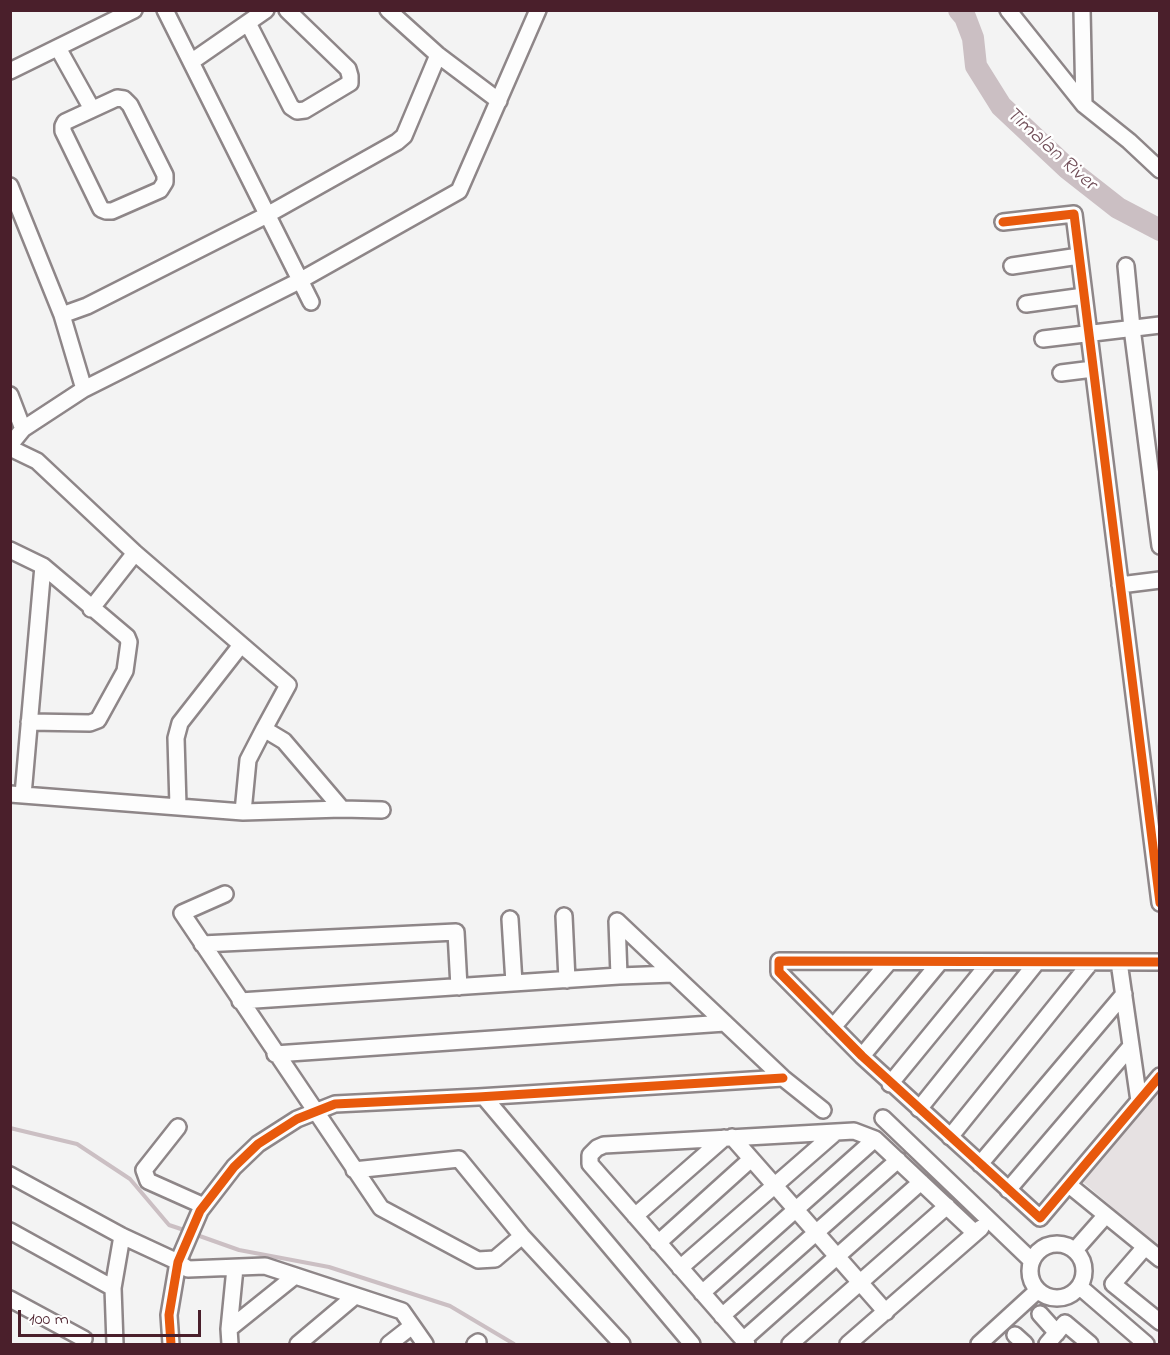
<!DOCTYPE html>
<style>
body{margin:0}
#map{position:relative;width:1170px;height:1355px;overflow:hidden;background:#f3f3f3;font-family:"Indie Flower",sans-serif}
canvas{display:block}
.frame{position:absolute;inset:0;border:12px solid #4a1f2b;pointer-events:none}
.scale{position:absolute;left:18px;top:1310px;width:183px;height:27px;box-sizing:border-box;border:3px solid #4a1f2b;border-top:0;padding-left:8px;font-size:18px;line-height:21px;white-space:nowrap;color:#4a1f2b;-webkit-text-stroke:4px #fff;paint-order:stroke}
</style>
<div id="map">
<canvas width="1170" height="1355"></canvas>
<div class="frame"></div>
<div class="scale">100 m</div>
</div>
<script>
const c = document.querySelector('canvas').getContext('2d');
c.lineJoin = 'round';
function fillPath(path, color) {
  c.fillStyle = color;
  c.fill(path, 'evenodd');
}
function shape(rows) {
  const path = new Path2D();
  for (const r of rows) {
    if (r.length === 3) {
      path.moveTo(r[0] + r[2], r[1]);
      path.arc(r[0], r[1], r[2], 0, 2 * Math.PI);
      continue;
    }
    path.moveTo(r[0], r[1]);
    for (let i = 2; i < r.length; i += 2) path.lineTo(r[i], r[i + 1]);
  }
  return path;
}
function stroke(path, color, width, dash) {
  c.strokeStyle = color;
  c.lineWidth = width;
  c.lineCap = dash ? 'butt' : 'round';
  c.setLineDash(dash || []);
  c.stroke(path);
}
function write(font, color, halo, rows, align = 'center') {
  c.font = font + ' "Indie Flower",sans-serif';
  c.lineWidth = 5;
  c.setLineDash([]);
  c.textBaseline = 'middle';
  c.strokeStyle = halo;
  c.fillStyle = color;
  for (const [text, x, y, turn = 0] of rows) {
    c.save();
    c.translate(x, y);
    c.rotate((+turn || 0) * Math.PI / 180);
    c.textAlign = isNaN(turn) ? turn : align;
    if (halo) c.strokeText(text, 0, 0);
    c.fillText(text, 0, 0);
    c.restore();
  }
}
fillPath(shape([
 [1159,1088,1159,1248,1083,1182]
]), '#e6e1e2');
stroke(shape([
 [10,1128,77,1144,130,1179,169,1225,187,1231],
 [194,1234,239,1250,329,1267,450,1306,514,1344]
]), '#cbbfc3', 4);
stroke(shape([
 [959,10,965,17,973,38,976,66,1001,106,1067,168,1118,208,1160,230]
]), '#cbbfc3', 22);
const minor = shape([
 [165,10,311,302],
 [388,10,438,55,499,101],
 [1008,10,1084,105,1129,141,1160,170],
 [1082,10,1084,105],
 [248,23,291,107,297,111,305,110,350,83,350,76,348,69,287,10],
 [58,48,92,109],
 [191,62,266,10],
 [10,71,134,10],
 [117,98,124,99,130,105,165,175,165,182,160,190,112,211,106,211,101,209,63,131,63,126,65,122,117,98],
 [10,186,62,315,84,389],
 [1003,222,1074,214,1160,903],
 [1012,266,1079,256],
 [1126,266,1132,328,1160,546],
 [1026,304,1084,296],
 [62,315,87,306,267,215,397,142,404,136,438,55],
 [1043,339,1160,325],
 [1061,373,1093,369],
 [10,395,23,429],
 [10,445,23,429,84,389,301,280,459,191,538,10],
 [10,448,37,461,135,553,288,685,264,729],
 [10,550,43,566,127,637,129,642,125,671,98,720,90,723,29,722],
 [1120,585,1160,580],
 [91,609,135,553],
 [10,794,243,812,342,809,382,810],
 [23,795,43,566],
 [178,806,176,738,180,723,241,645],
 [243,812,248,760,264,729,284,741,342,809],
 [225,894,182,913,381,1208,478,1260,495,1259,522,1236],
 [564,916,567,980],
 [510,919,514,983],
 [202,944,456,932,459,987],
 [1119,962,1139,1101],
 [1160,962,779,961,779,972,862,1056,1040,1218,1160,1076],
 [619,976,617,921,783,1078,823,1110],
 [240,1001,619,976,673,974],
 [833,1027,889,962],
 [275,1054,725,1023],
 [862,1056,940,962],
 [890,1084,990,962],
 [484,1097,692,1344],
 [919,1109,1037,962],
 [883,1118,1032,1261],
 [178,1127,144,1170,148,1181,204,1206],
 [732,1137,886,1312],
 [950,1137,1091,962],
 [980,1164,1124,994],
 [354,1170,459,1159,522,1236,622,1344],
 [10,1175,122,1236,178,1262,188,1269,265,1266,402,1311,425,1344],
 [1069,1185,1160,1259],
 [1008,1190,1131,1046],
 [635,1216,724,1138],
 [10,1231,113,1288],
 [658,1243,750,1160],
 [1057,1271,27],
 [1145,1247,1113,1284,1160,1322],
 [1075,1250,1106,1215],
 [680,1268,836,1132],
 [1080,1287,1146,1344],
 [702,1293,875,1139],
 [10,1299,84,1339],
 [1040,1314,1057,1333],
 [722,1316,898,1160],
 [229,1329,295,1276],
 [1015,1335,1025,1344],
 [743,1340,921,1182],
 [115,1344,113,1288,122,1236],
 [171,1344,169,1315,178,1262,200,1211,234,1167,258,1144,297,1119,335,1104,478,1097,783,1078],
 [230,1344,229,1329,235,1268],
 [298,1344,355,1296],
 [389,1344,412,1326],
 [475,1344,478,1342],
 [747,1344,590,1164,590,1155,597,1148,604,1145,854,1131,875,1139,975,1233],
 [790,1344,947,1206],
 [848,1344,981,1228],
 [979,1344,1038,1290],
 [1047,1344,1065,1323,1090,1344]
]);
stroke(minor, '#8e8688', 20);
stroke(minor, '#fdfdfd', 15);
stroke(shape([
 [1003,222,1074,214,1160,903],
 [1160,962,779,961,779,972,862,1056,1040,1218,1160,1076],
 [171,1344,169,1315,178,1262,200,1211,234,1167,258,1144,297,1119,335,1104,478,1097,783,1078]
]), '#e8590c', 9);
write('italic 21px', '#714f59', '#fff', [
 ["Timalan River",1050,150,42]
]);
</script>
